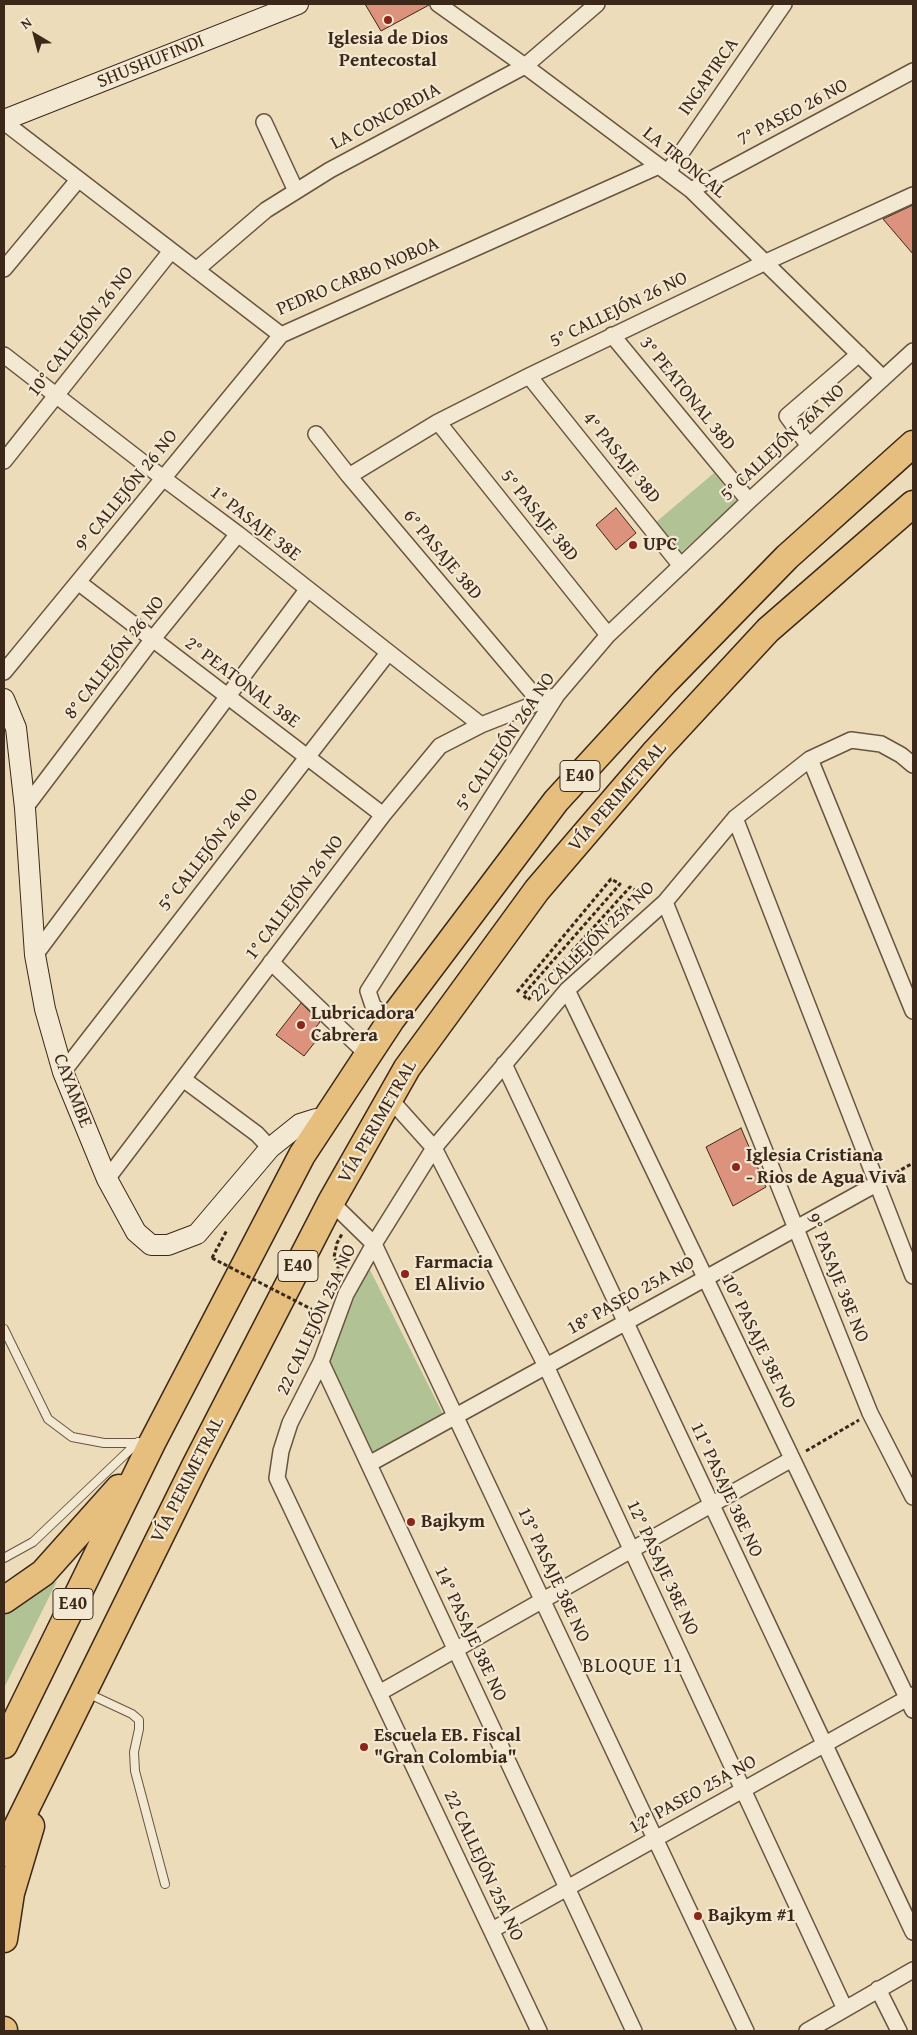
<!DOCTYPE html>
<meta charset="utf-8">
<style>
body{margin:0}
#map{position:relative;width:917px;height:2035px;overflow:hidden;background:#ecdcba;font-family:"Gentium Book Plus",serif}
canvas{display:block}
.frame{position:absolute;inset:0;border:5px solid #3c2819;pointer-events:none}
.north{position:absolute;left:10px;top:10px;width:50px;height:50px;-webkit-text-stroke:4px #f3e8d2;paint-order:stroke;rotate:323deg;font-size:14px;font-weight:700;line-height:20px;text-align:center;color:#3c2819}
.north::after{content:'';display:block;margin:auto;width:18px;height:22px;background:#3c2819;clip-path:polygon(50% 0,100% 100%,50% 72%,0 100%)}
</style>
<div id="map">
<canvas width="917" height="2035"></canvas>
<div class="frame"></div>
<div class="north">N</div>
</div>
<script>
const c = document.querySelector('canvas').getContext('2d');
c.lineJoin = 'round';
function fillPath(path, color) {
  c.fillStyle = color;
  c.fill(path, 'evenodd');
}
function shape(rows) {
  const path = new Path2D();
  for (const r of rows) {
    path.moveTo(r[0], r[1]);
    for (let i = 2; i < r.length; i += 2) path.lineTo(r[i], r[i + 1]);
  }
  return path;
}
function stroke(path, color, width, dash) {
  c.strokeStyle = color;
  c.lineWidth = width;
  c.lineCap = dash ? 'butt' : 'round';
  c.setLineDash(dash || []);
  c.stroke(path);
}
function write(font, color, halo, rows, align = 'center') {
  c.font = font + ' "Gentium Book Plus",serif';
  c.lineWidth = 4.5;
  c.setLineDash([]);
  c.textBaseline = 'middle';
  c.strokeStyle = halo;
  c.fillStyle = color;
  for (const [text, x, y, turn = 0] of rows) {
    c.save();
    c.translate(x, y);
    c.rotate((+turn || 0) * Math.PI / 180);
    c.textAlign = isNaN(turn) ? turn : align;
    if (halo) c.strokeText(text, 0, 0);
    c.fillText(text, 0, 0);
    c.restore();
  }
}
fillPath(shape([
 [714,473,737,502,678,555,655,523],
 [370,1270,445,1418,375,1457,326,1361,365,1274],
 [57,1581,4,1688,4,1612]
]), '#b1c295');
const building = shape([
 [365,4,429,4,429,5,381,31,365,4],
 [913,205,913,254,883,219,913,205],
 [616,508,636,533,616,550,596,525,616,508],
 [301,1003,320,1022,312,1032,319,1037,304,1056,276,1035,301,1003],
 [741,1128,766,1187,733,1206,706,1147,741,1128]
]);
fillPath(building, '#dc927c');
stroke(building, '#3c2819', 1);
const lane = shape([
 [4,1329,48,1419,72,1437,104,1443,147,1443],
 [4,1558,33,1542,138,1442],
 [87,1693,132,1714,139,1720,139,1729,134,1752,135,1771,165,1884]
]);
const street = shape([
 [438,4,525,66,691,190,883,378],
 [4,122,281,335],
 [264,122,296,191],
 [668,172,784,4],
 [691,190,913,71],
 [4,269,78,180],
 [196,270,266,210,330,170,525,66,597,4],
 [612,335,749,501],
 [4,355,163,478,238,534,481,725],
 [529,376,681,566],
 [438,422,608,635],
 [316,434,349,476,540,702],
 [809,446,787,416,859,354],
 [4,461,171,251],
 [349,476,438,422,529,376,766,262,913,195],
 [78,582,383,815],
 [4,672,281,335,659,166],
 [810,759,913,1011],
 [25,808,152,640,238,534],
 [735,818,913,1276],
 [665,902,870,1413,913,1497],
 [35,955,307,590],
 [271,962,368,1055],
 [567,990,913,1710],
 [391,1020,373,1006,368,991,557,695,608,635,749,501,913,351],
 [504,1064,913,1932],
 [63,1072,388,653],
 [183,1079,257,1134,270,1148],
 [390,1099,434,1148,546,1366,845,2009],
 [107,1179,383,815,440,746,481,725,557,695],
 [331,1202,374,1244,746,2031],
 [321,1362,634,2031],
 [369,1464,878,1183],
 [379,1693,792,1459],
 [492,1930,913,1695],
 [878,1989,899,2031],
 [539,2031,277,1478,281,1451,290,1423,321,1362,346,1294,374,1244,434,1148,567,990,665,902,735,818,810,759,851,740,881,744,901,755,913,765],
 [807,2031,913,1970]
]);
const secondary = shape([
 [4,120,298,4],
 [4,699,16,728,25,808,35,955,45,1009,63,1072,107,1179,136,1232,151,1245,168,1245,197,1234,270,1148,300,1124,316,1119,326,1119]
]);
const highway = shape([
 [4,1600,43,1573,119,1488],
 [4,1745,152,1443,302,1155,391,1020,556,801,665,682,787,557,913,444],
 [4,1853,195,1466,331,1202,407,1068,537,890,656,751,768,630,913,504],
 [4,1939,11,1893,31,1826],
 [4,2030,4,2031]
]);
stroke(lane, '#685541', 10);
stroke(street, '#685541', 18);
stroke(secondary, '#3c2819', 22);
stroke(highway, '#3c2819', 29);
stroke(shape([
 [517,992,611,879,620,884,523,995,528,1000,630,887,637,891,569,964],
 [890,1176,913,1163],
 [212,1258,227,1230],
 [338,1275,338,1265,334,1257,337,1243,342,1234],
 [319,1313,324,1303],
 [806,1451,859,1420]
]), '#3c2819', 3, [4, 2.5]);
stroke(lane, '#f3e8d2', 8);
stroke(street, '#f3e8d2', 15);
stroke(secondary, '#f3e8d2', 20);
stroke(highway, '#e6be7d', 26);
stroke(shape([
 [212,1258,319,1313]
]), '#3c2819', 3, [4, 2.5]);
for (const [x, y, r, color] of [
 [388,20,5,"#8f2418"],
 [633,545,5,"#8f2418"],
 [301,1025,5,"#8f2418"],
 [736,1167,5,"#8f2418"],
 [405,1274,5,"#8f2418"],
 [411,1522,5,"#8f2418"],
 [364,1747,5,"#8f2418"],
 [698,1916,5,"#8f2418"]
]) {
  const dot = new Path2D();
  dot.arc(x, y, r, 0, 2 * Math.PI);
  c.fillStyle = color;
  c.fill(dot);
  stroke(dot, '#f3e8d2', 2);
}
for (const [x, y, w] of [
 [580,776,40],
 [298,1266,40],
 [73,1604,40]
]) {
  const box = new Path2D();
  box.roundRect(x - w / 2, y - 15.5, w, 31, 4);
  c.fillStyle = '#f3e8d2';
  c.fill(box);
  stroke(box, '#3c2819', 1);
}
write('bold 18px', '#3c2819', null, [
 ["E40",580,776],
 ["E40",298,1266],
 ["E40",73,1604]
]);
write('bold 19px', '#3c2819', '#f3e8d2', [
 ["Iglesia de Dios",388,39,"center"],
 ["Pentecostal",388,61,"center"],
 ["UPC",643,545],
 ["Lubricadora",311,1014],
 ["Cabrera",311,1036],
 ["Iglesia Cristiana",746,1156],
 ["- Rios de Agua Viva",746,1178],
 ["Farmacia",415,1263],
 ["El Alivio",415,1285],
 ["Bajkym",421,1522],
 ["Escuela EB. Fiscal",374,1736],
 ["\"Gran Colombia\"",374,1758],
 ["Bajkym #1",708,1916]
], 'left');
write('19px', '#3c2819', '#f3e8d2', [
 ["SHUSHUFINDI",151,62,-22],
 ["INGAPIRCA",709,77,-55],
 ["7° PASEO 26 NO",793,113,-28],
 ["LA CONCORDIA",386,117,-28],
 ["LA TRONCAL",684,163,39],
 ["PEDRO CARBO NOBOA",358,277,-23],
 ["5° CALLEJÓN 26 NO",619,310,-26],
 ["10° CALLEJÓN 26 NO",81,332,-52],
 ["3° PEATONAL 38D",687,394,51],
 ["5° CALLEJÓN 26A NO",783,443,-43],
 ["4° PASAJE 38D",621,458,51],
 ["9° CALLEJÓN 26 NO",127,491,-51],
 ["5° PASAJE 38D",539,516,51],
 ["1° PASAJE 38E",255,524,38],
 ["6° PASAJE 38D",442,555,50],
 ["8° CALLEJÓN 26 NO",115,658,-52],
 ["2° PEATONAL 38E",242,683,37],
 ["5° CALLEJÓN 26A NO",506,742,-56],
 ["VÍA PERIMETRAL",618,797,-49],
 ["5° CALLEJÓN 26 NO",209,850,-52],
 ["1° CALLEJÓN 26 NO",295,898,-53],
 ["22 CALLEJÓN 25A NO",593,942,-44],
 ["CAYAMBE",72,1091,69],
 ["VÍA PERIMETRAL",378,1122,-60],
 ["9° PASAJE 38E NO",837,1278,68],
 ["18° PASEO 25A NO",631,1296,-29],
 ["22 CALLEJÓN 25A NO",317,1320,-65],
 ["10° PASAJE 38E NO",758,1342,64],
 ["VÍA PERIMETRAL",188,1480,-63],
 ["11° PASAJE 38E NO",726,1490,65],
 ["12° PASAJE 38E NO",662,1568,65],
 ["13° PASAJE 38E NO",553,1575,65],
 ["14° PASAJE 38E NO",470,1634,65],
 ["12° PASEO 25A NO",693,1795,-29],
 ["22 CALLEJÓN 25A NO",483,1866,65]
]);
c.letterSpacing = '1px';
write('20px', '#3c2819', '#f3e8d2', [
 ["BLOQUE 11",633,1667]
]);
c.letterSpacing = '0px';
</script>
